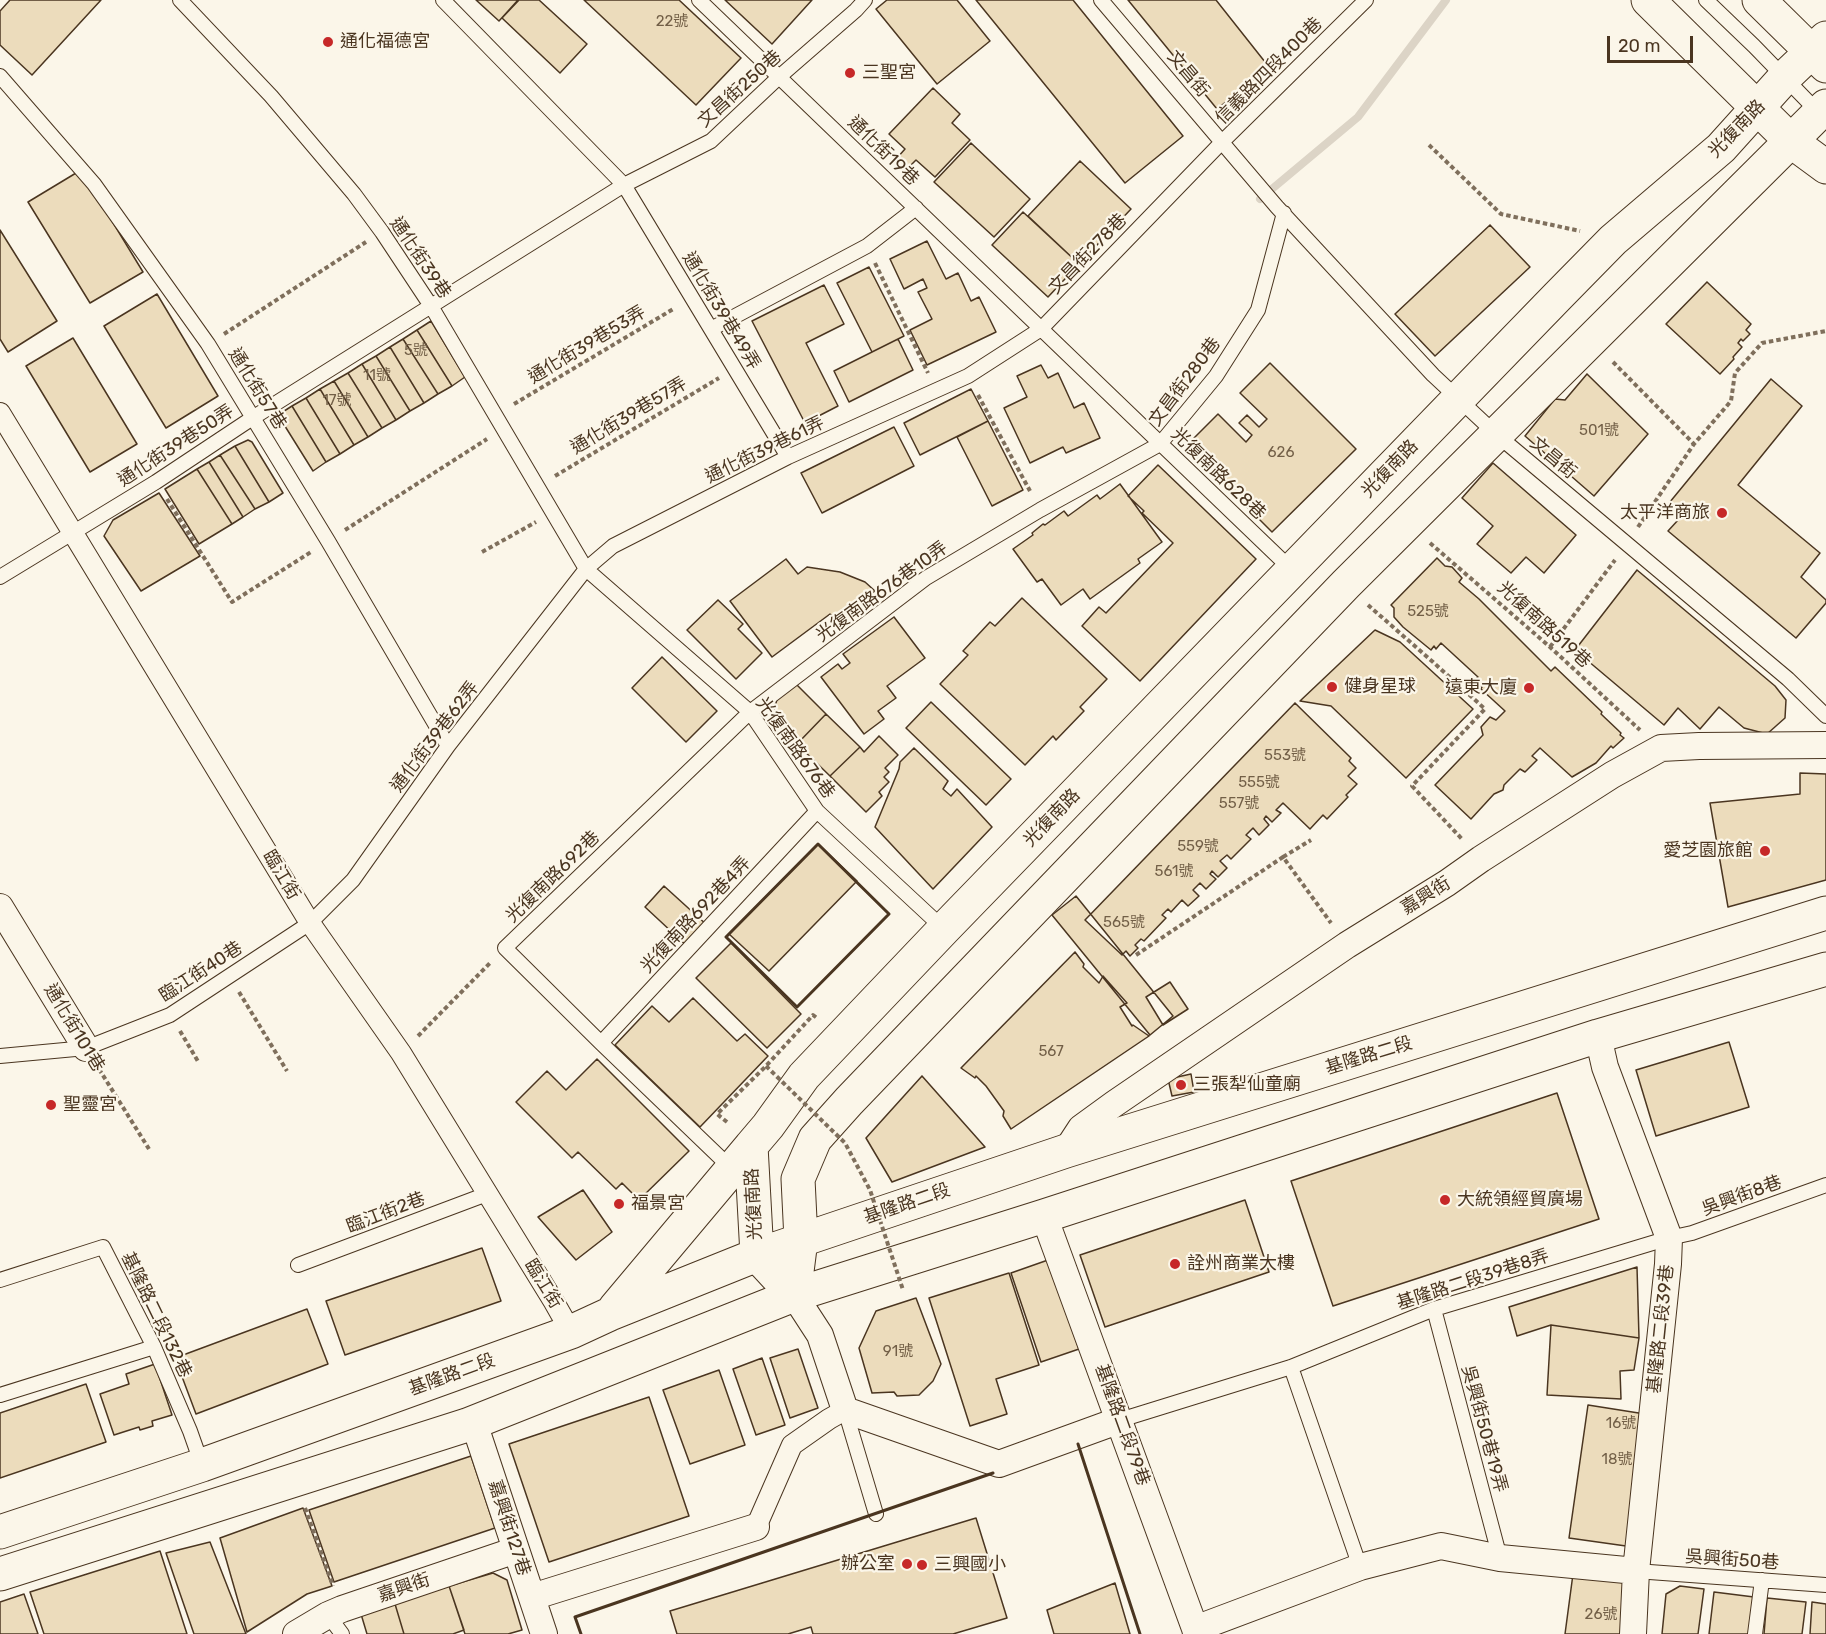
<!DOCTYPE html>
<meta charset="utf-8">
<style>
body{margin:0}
#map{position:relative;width:1826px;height:1634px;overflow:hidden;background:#fbf6e9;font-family:Rubik,sans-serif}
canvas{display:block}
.scale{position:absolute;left:1607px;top:36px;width:86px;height:27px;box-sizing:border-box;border:3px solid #4a3520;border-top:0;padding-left:8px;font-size:18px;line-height:21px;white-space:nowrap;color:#4a3520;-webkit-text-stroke:4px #fbf6e9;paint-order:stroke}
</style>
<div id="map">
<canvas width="1826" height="1634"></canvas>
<div class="scale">20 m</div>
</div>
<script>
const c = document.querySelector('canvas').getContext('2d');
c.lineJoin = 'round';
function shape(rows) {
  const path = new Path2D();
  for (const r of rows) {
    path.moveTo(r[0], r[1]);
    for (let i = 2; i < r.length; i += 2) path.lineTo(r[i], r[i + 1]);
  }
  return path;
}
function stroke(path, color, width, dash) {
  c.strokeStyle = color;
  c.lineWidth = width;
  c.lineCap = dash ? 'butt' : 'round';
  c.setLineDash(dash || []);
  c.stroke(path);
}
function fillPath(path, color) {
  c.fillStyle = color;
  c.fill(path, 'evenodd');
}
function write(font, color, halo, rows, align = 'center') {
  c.font = font + ' Rubik,"Noto Sans TC",sans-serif';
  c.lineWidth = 4.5;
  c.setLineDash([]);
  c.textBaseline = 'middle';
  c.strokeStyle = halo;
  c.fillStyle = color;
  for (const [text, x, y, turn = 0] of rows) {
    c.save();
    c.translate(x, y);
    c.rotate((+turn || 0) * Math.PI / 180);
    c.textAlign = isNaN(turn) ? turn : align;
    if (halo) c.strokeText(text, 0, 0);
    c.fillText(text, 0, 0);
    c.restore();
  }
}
stroke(shape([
 [1260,199,1358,117,1446,0]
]), '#dcd4c6', 8);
const building = shape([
 [10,0,101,0,32,75,0,45,0,11,10,0],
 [476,0,518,0,499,21,476,0],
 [519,0,539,0,587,44,560,73,502,18,519,0],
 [584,0,679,0,741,58,696,105,584,0],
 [725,0,812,0,772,44,725,0],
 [887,0,957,0,990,41,937,84,876,9,887,0],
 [976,0,1073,0,1183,136,1125,183,976,0],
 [1128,0,1216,0,1269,67,1217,109,1128,0],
 [933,88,960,114,952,123,970,140,935,177,916,160,908,168,897,158,905,149,889,134,933,88],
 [971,143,1030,199,994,237,934,182,971,143],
 [1080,161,1131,209,1079,264,1028,216,1080,161],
 [81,170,143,272,90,303,28,202,81,170],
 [1023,212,1079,264,1048,297,992,245,1023,212],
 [1490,225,1530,267,1435,356,1395,314,1490,225],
 [0,230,57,321,8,352,0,339,0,230],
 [927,241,946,279,958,273,971,301,979,297,996,332,927,365,910,330,932,319,918,292,927,288,923,279,904,289,890,259,927,241],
 [869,267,904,336,872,352,837,283,869,267],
 [1707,282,1751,324,1746,330,1750,334,1743,341,1741,339,1738,343,1742,347,1733,357,1734,359,1720,374,1666,324,1707,282],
 [824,285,844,324,806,343,838,406,805,423,752,321,824,285],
 [157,294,218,396,166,428,104,326,157,294],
 [431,321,465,377,452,386,417,330,431,321],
 [417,330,452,386,438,394,403,339,417,330],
 [73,338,137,444,90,472,26,366,73,338],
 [403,339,438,394,424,403,390,347,403,339],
 [898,339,913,370,849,402,834,371,898,339],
 [390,347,424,403,410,411,376,356,390,347],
 [376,356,410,411,396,420,362,364,376,356],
 [1270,363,1356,449,1272,532,1186,446,1218,414,1246,442,1252,435,1239,423,1247,415,1259,427,1267,419,1240,393,1270,363],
 [362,364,396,420,382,428,348,373,362,364],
 [1041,365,1048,378,1058,373,1074,408,1084,403,1100,438,1066,453,1063,447,1030,463,1004,408,1027,397,1017,376,1041,365],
 [348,373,382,428,368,437,334,381,348,373],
 [1587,374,1648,434,1594,496,1525,436,1555,399,1565,400,1587,374],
 [1771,379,1802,406,1738,485,1820,553,1801,577,1826,600,1826,603,1796,638,1668,531,1679,519,1665,508,1771,379],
 [334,381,368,437,354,445,320,389,334,381],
 [320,389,354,445,340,454,306,398,320,389],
 [971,389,988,421,920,455,904,423,971,389],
 [306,398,340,454,326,462,292,406,306,398],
 [292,406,326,462,313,471,278,415,292,406],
 [988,421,1023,490,992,506,957,437,988,421],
 [894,427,914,466,822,513,801,473,894,427],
 [248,440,252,442,283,493,269,502,235,446,248,440],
 [235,446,269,502,255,509,220,455,235,446],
 [220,455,255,509,243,517,209,462,220,455],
 [209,462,243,517,232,524,197,469,209,462],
 [1493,463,1576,535,1544,573,1526,557,1511,573,1477,544,1493,526,1462,498,1493,463],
 [1158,465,1256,559,1140,681,1082,626,1099,607,1106,613,1173,543,1142,513,1144,511,1128,496,1158,465],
 [197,469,232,524,199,544,165,489,197,469],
 [1120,484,1162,542,1138,559,1140,563,1090,599,1083,589,1061,605,1042,579,1037,582,1013,549,1033,535,1032,533,1043,524,1045,525,1064,511,1068,516,1097,495,1100,499,1120,484],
 [159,493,200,556,141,591,104,536,113,520,159,493],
 [1437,558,1445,566,1452,567,1462,578,1459,582,1479,599,1551,671,1555,667,1602,712,1601,714,1621,733,1620,735,1624,738,1613,748,1611,746,1596,763,1572,777,1540,748,1532,756,1537,760,1525,772,1520,769,1504,785,1503,790,1494,794,1471,819,1435,785,1483,735,1481,727,1490,717,1496,720,1505,711,1481,689,1482,687,1475,680,1478,677,1441,643,1436,649,1434,646,1431,650,1403,627,1394,617,1394,608,1391,605,1437,558],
 [786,559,798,574,807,567,840,572,865,582,875,591,837,620,830,614,772,657,730,601,786,559],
 [1637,570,1775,686,1786,700,1785,718,1767,734,1744,728,1719,707,1700,729,1678,708,1664,725,1575,650,1637,570],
 [1022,598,1107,679,1080,707,1084,711,1056,740,1053,736,1025,765,940,684,968,655,963,651,990,622,995,626,1022,598],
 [718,600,743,624,738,629,762,653,736,679,687,630,718,600],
 [894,617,925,658,887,686,896,698,878,711,884,719,864,734,821,677,838,664,842,669,850,663,843,654,894,617],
 [1375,630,1400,642,1473,709,1406,778,1331,706,1300,701,1375,630],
 [662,657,717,711,686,742,632,688,662,657],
 [794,682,826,714,797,744,772,719,777,699,794,682],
 [931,702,1011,779,986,805,906,728,931,702],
 [1295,703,1351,758,1349,761,1356,768,1348,776,1357,784,1346,795,1348,797,1327,819,1323,815,1310,829,1283,803,1276,810,1281,813,1272,822,1266,816,1264,819,1269,825,1259,835,1253,828,1246,835,1251,839,1231,859,1227,855,1220,861,1227,868,1218,877,1212,871,1210,874,1216,879,1206,889,1200,883,1193,890,1199,896,1188,906,1182,900,1171,912,1168,909,1162,915,1166,918,1144,941,1141,939,1135,945,1138,948,1130,956,1126,951,1122,955,1085,920,1295,703],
 [826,714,860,747,830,776,797,744,826,714],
 [879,736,898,755,885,768,889,772,884,777,889,782,879,792,882,796,866,812,830,776,860,747,864,752,879,736],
 [914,748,948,781,943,789,951,796,957,789,992,827,933,889,875,827,899,769,900,762,914,748],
 [1800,773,1826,774,1826,880,1728,907,1710,803,1800,794,1800,773],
 [818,844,857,881,769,971,729,934,818,844],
 [664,886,708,926,688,947,645,907,664,886],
 [1076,896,1173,1016,1150,1035,1052,915,1076,896],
 [731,943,801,1014,767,1048,696,978,731,943],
 [1075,952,1084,964,1083,967,1099,983,1103,976,1127,1003,1120,1007,1132,1026,1133,1025,1149,1036,1011,1129,1003,1116,1004,1111,986,1086,976,1076,975,1078,961,1068,1075,952],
 [1170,982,1188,1009,1163,1025,1146,997,1170,982],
 [693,998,737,1041,745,1034,768,1056,700,1127,615,1045,652,1006,669,1022,693,998],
 [1729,1042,1749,1107,1656,1136,1636,1070,1729,1042],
 [597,1059,689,1151,639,1200,622,1183,616,1189,578,1152,572,1158,516,1102,547,1071,566,1090,597,1059],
 [1191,1074,1194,1092,1172,1096,1168,1079,1191,1074],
 [922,1076,985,1147,892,1182,866,1138,922,1076],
 [1557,1093,1599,1219,1333,1306,1291,1181,1557,1093],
 [583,1190,612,1232,576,1260,538,1217,583,1190],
 [1245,1200,1269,1272,1105,1327,1080,1255,1245,1200],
 [482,1248,501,1301,345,1355,326,1301,482,1248],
 [1048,1260,1079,1349,1041,1362,1011,1273,1048,1260],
 [1637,1267,1639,1338,1551,1325,1517,1336,1509,1307,1637,1267],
 [1009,1273,1039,1365,996,1379,1007,1414,970,1426,929,1298,1009,1273],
 [916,1298,941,1364,933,1381,919,1395,897,1396,894,1392,872,1393,859,1348,876,1311,916,1298],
 [307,1309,328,1364,196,1414,175,1358,307,1309],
 [1551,1325,1639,1338,1634,1370,1620,1371,1621,1399,1547,1395,1551,1325],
 [798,1349,818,1408,790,1418,770,1358,798,1349],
 [762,1358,785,1425,756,1435,733,1369,762,1358],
 [155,1364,172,1415,152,1421,153,1426,140,1430,139,1427,114,1435,100,1394,129,1384,126,1374,155,1364],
 [719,1370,745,1445,690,1464,663,1390,719,1370],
 [86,1384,106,1442,0,1478,0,1413,86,1384],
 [649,1397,689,1516,549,1562,509,1444,649,1397],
 [1588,1405,1645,1414,1626,1546,1569,1538,1588,1405],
 [471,1456,495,1528,334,1582,309,1510,471,1456],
 [303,1508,332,1586,307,1594,247,1632,220,1538,303,1508],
 [976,1518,1007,1618,953,1634,813,1634,811,1627,788,1634,677,1634,670,1611,976,1518],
 [210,1542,246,1634,194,1634,166,1553,210,1542],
 [160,1551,187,1634,44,1634,30,1592,160,1551],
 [493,1573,507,1580,522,1630,508,1634,465,1634,449,1586,493,1573],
 [1573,1574,1630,1582,1622,1634,1565,1634,1573,1574],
 [1115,1583,1130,1634,1054,1634,1047,1610,1115,1583],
 [449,1586,464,1630,453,1634,404,1634,395,1604,449,1586],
 [1680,1586,1704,1589,1698,1634,1662,1634,1666,1594,1680,1586],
 [1714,1592,1754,1597,1749,1634,1709,1634,1714,1592],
 [24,1594,38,1634,0,1634,0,1602,24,1594],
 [1767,1598,1806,1602,1802,1634,1764,1634,1767,1598],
 [1812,1602,1826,1604,1826,1634,1810,1634,1812,1602],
 [395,1604,404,1634,367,1634,361,1614,395,1604]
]);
fillPath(building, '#ecdcbc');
stroke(building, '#4a3520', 1.5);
const service = shape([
 [180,0,271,96,354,194,382,232,431,306,586,569,750,712,817,811,944,929],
 [443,0,624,185,788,457],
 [699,0,1292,570],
 [1101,0,1277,207,1433,375,1496,434,1788,679,1826,716],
 [1706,0,1754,46,1819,113],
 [0,76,94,184,208,344,328,541,448,746],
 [711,329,867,246,916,208],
 [0,577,156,482,254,417,624,185,711,141,779,77,856,10,865,0],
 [601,1043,817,811],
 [0,1056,86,1048,170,1015,310,923,353,880,448,746,586,569,613,546,788,457,968,376,1041,329,1222,142,1366,0],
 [732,1169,601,1043,505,948,750,712,926,578,1040,510,1160,444,1216,376,1258,310,1284,213],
 [298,1265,487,1194],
 [0,1280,103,1247,154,1347,190,1431,202,1465],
 [1434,1309,1500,1558],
 [1291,1367,1360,1567],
 [0,1395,154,1347],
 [845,1410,876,1514],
 [1120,1420,1291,1367,1434,1309,1669,1238,1692,1233,1826,1185],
 [1636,1571,1826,1585],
 [328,1615,342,1634],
 [1755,1634,1762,1580]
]);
const pedestrian = shape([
 [0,413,310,923,401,1053,554,1302,571,1332],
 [756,1527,792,1445,829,1419,845,1410]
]);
const minor = shape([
 [0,907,86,1048],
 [1598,1036,1605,1067,1669,1238,1668,1264,1636,1571,1633,1634],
 [1066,1151,1081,1128,1114,1104,1347,945,1447,883,1481,859,1612,775,1661,748,1699,746,1826,745],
 [1044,1216,1197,1634],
 [794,1295,820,1335,845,1410,999,1464,1120,1420],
 [467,1425,478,1435,544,1634],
 [532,1597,756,1527],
 [1195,1629,1360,1567,1441,1546,1500,1558,1636,1571],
 [296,1634,328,1615,342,1609,516,1550]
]);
const secondary = shape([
 [1648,0,1792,142,1826,167],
 [1759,0,1826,66],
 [794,1295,757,1255,751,1146,768,1126,804,1076,944,929,1557,297,1613,240,1721,148,1785,77,1826,38],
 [794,1295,801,1240,798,1179,815,1139,849,1101,1346,584,1826,106],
 [615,1308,751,1146],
 [0,1532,202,1465,571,1332,610,1314,757,1255,1066,1151,1826,913],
 [0,1574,467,1425,794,1295,1044,1216,1598,1036,1826,969]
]);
stroke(service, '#4a3520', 16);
stroke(pedestrian, '#4a3520', 22);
stroke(minor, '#4a3520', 28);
stroke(secondary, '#4a3520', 35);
stroke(shape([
 [1429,145,1501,214,1580,231],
 [875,263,928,373],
 [224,334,366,242],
 [1613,362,1694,444],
 [978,395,1030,491],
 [514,404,675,308],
 [555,476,719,378],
 [167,499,232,602,311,552],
 [1638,527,1694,444,1731,401,1735,373,1762,343,1826,331],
 [345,530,487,439],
 [1430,543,1550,647,1640,730],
 [482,552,536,522],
 [1368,605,1433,662,1485,709,1412,786,1462,839],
 [1550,647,1615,560],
 [1283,857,1311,840],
 [1136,955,1283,857,1331,923],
 [239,992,287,1071],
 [180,1031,199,1063],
 [418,1036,491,962],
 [99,1069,149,1149],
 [727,1122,717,1114,766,1066,813,1015,817,1018],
 [305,1508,333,1586]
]), '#7f6f5c', 4, [4.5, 3]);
stroke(service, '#fbf6e9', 14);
stroke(pedestrian, '#fbf6e9', 20);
stroke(minor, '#fbf6e9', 26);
stroke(secondary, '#fbf6e9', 33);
stroke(shape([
 [766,1066,845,1143,870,1190,903,1290]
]), '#7f6f5c', 4, [4.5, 3]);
stroke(shape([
 [818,844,889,914,797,1007,726,937,818,844],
 [1078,1444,1140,1634],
 [581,1634,575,1617,993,1473]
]), '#4a3520', 3);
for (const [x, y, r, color] of [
 [328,42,6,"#c62828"],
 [850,73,6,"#c62828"],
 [1722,513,6,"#c62828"],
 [1332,687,6,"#c62828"],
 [1529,688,6,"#c62828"],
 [1765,851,6,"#c62828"],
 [1181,1085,6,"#c62828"],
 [51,1105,6,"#c62828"],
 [1445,1200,6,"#c62828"],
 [619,1204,6,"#c62828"],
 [1175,1264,6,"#c62828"],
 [907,1564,6,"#c62828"],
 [922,1565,6,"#c62828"]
]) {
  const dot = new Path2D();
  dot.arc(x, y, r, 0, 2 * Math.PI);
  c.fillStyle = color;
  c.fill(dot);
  stroke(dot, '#fbf6e9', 2);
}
write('15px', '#725f47', null, [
 ["22號",672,22],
 ["5號",416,351],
 ["11號",377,376],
 ["17號",337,401],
 ["501號",1599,431],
 ["626",1281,453],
 ["525號",1428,612],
 ["553號",1285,756],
 ["555號",1259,783],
 ["557號",1239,804],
 ["559號",1198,847],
 ["561號",1174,872],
 ["565號",1124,923],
 ["567",1051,1052],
 ["91號",898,1352],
 ["16號",1621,1424],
 ["18號",1617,1460],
 ["26號",1601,1615]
]);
write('18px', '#4a3520', '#fbf6e9', [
 ["通化福德宮",340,42],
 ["三聖宮",862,73],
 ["太平洋商旅",1710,513,"right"],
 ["健身星球",1344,687],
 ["遠東大廈",1517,688,"right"],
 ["愛芝園旅館",1753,851,"right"],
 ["三張犁仙童廟",1193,1085],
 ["聖靈宮",63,1105],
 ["大統領經貿廣場",1457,1200],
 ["福景宮",631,1204],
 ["詮州商業大樓",1187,1264],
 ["辦公室",895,1564,"right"],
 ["三興國小",934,1565]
], 'left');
write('18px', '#4a3520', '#fbf6e9', [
 ["信義路四段400巷",1269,71,-45],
 ["文昌街",1188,74,50],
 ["文昌街250巷",740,89,-42],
 ["光復南路",1737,129,-46],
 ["通化街19巷",883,151,44],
 ["文昌街278巷",1088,254,-46],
 ["通化街39巷",420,258,56],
 ["通化街39巷49弄",721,311,59],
 ["通化街39巷53弄",587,345,-31],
 ["文昌街280巷",1185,382,-53],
 ["通化街57巷",257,389,58],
 ["通化街39巷57弄",629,416,-31],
 ["通化街39巷50弄",176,446,-33],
 ["通化街39巷61弄",765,450,-26],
 ["文昌街",1553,458,40],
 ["光復南路",1390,469,-46],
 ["光復南路628巷",1218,474,44],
 ["光復南路676巷10弄",882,592,-36],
 ["光復南路519巷",1544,625,42],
 ["通化街39巷62弄",435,737,-53],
 ["光復南路676巷",795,748,54],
 ["光復南路",1052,818,-46],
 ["臨江街",281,875,59],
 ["光復南路692巷",553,877,-44],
 ["嘉興街",1426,896,-32],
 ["光復南路692巷4弄",696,915,-47],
 ["臨江街40巷",201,972,-33],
 ["通化街101巷",74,1028,59],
 ["基隆路二段",1369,1056,-17],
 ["吳興街8巷",1742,1196,-20],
 ["光復南路",754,1204,-93],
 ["基隆路二段",907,1204,-19],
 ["臨江街2巷",386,1213,-21],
 ["基隆路二段39巷8弄",1473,1280,-18],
 ["臨江街",543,1284,58],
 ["基隆路二段132巷",156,1315,64],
 ["基隆路二段39巷",1661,1329,-84],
 ["基隆路二段",452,1375,-20],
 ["基隆路二段79巷",1122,1425,70],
 ["吳興街50巷19弄",1484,1429,75],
 ["嘉興街127巷",509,1528,72],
 ["吳興街50巷",1732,1560,4],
 ["嘉興街",404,1588,-19]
]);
</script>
